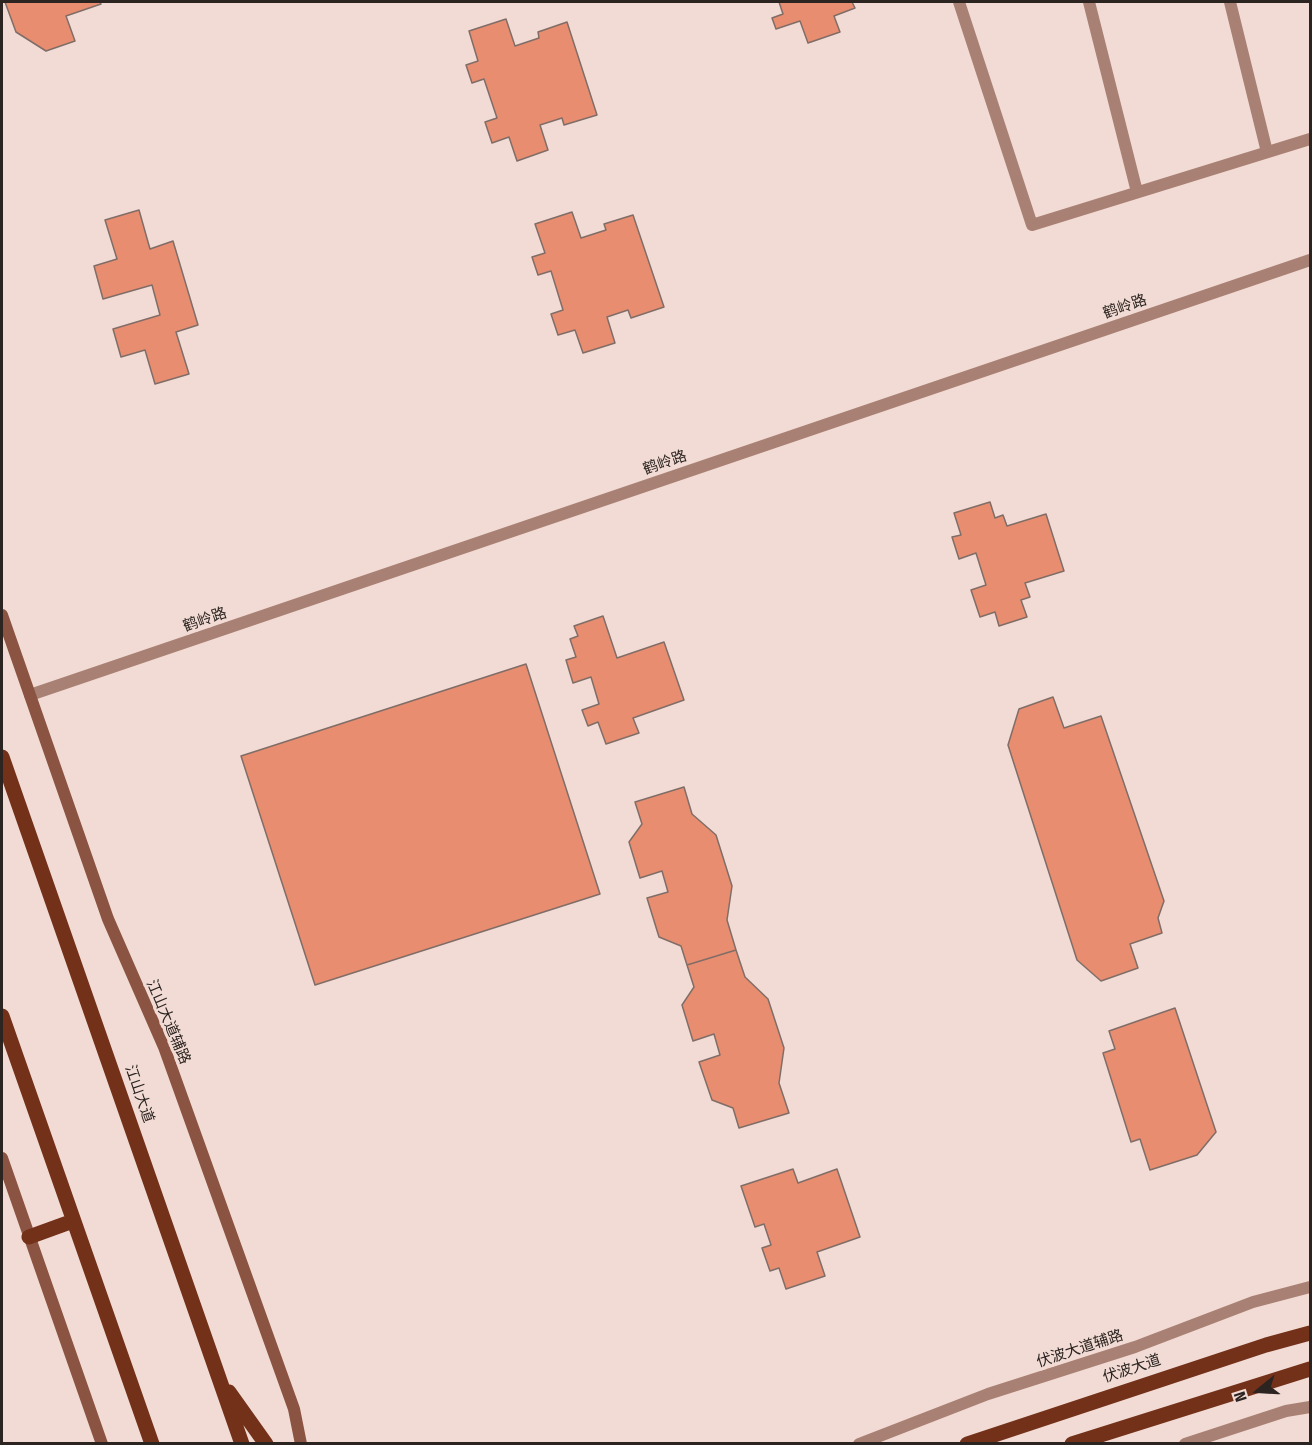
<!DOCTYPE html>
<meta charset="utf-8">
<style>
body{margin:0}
#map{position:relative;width:1312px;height:1445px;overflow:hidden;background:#f1dbd4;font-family:"Fira Sans Condensed",sans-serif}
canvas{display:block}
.frame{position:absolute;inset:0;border:3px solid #2c2421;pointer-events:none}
.north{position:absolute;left:1228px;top:1361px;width:60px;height:60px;-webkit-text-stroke:4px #f1dbd4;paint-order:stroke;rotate:252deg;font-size:16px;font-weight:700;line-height:24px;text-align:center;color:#2c2421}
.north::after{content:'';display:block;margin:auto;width:21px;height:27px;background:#2c2421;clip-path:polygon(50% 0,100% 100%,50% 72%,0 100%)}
</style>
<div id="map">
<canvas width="1312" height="1445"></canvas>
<div class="frame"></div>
<div class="north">N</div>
</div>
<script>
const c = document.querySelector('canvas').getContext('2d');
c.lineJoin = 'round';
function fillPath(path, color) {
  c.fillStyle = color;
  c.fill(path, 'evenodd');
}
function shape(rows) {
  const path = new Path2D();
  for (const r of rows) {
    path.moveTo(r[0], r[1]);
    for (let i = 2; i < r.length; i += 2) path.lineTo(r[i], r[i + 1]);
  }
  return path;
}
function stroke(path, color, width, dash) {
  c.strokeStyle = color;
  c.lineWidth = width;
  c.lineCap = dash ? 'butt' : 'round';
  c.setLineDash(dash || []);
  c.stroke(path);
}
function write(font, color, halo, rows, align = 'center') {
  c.font = font + ' "Fira Sans Condensed","Noto Sans SC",sans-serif';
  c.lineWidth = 6;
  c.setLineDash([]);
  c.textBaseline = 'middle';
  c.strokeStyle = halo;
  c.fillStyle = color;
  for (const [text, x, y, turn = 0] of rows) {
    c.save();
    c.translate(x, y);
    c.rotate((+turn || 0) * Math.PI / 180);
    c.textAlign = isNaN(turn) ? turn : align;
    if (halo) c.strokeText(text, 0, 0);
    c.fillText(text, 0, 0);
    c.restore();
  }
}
const building = shape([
 [5,2,100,2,101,4,66,16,75,41,46,51,16,32,5,2],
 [779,2,852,2,855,8,834,16,840,32,808,43,800,21,776,29,772,18,783,14,779,2],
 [506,19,515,46,539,38,538,32,567,22,597,115,564,125,562,118,540,125,548,150,517,161,509,137,492,143,485,122,497,118,484,79,472,83,466,65,478,61,469,31,506,19],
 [139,210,150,249,173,241,198,325,176,332,189,374,155,384,145,350,121,357,113,329,160,315,152,285,103,299,94,266,117,259,105,220,139,210],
 [572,212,581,238,606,230,604,224,633,215,664,307,631,318,628,310,607,317,615,343,583,353,575,330,558,335,551,314,563,310,551,271,538,275,532,257,545,253,535,224,572,212],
 [990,502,995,518,1003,515,1007,526,1046,514,1064,571,1025,583,1030,597,1021,600,1027,617,999,626,995,612,980,617,971,590,986,585,976,553,959,559,952,537,961,535,954,513,990,502],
 [603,616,617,658,664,642,684,700,633,718,639,733,606,744,598,722,588,726,582,710,599,704,591,677,573,683,566,660,576,657,570,639,578,636,574,626,603,616],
 [526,664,600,894,315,985,241,756,526,664],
 [1053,697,1064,728,1101,716,1164,901,1158,918,1162,933,1130,944,1138,968,1101,981,1077,960,1008,745,1019,709,1053,697],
 [684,787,692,814,716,835,732,886,727,920,736,950,687,965,681,946,659,937,647,898,668,892,662,871,640,878,629,842,642,824,635,802,684,787],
 [736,950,745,977,768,999,784,1048,779,1083,789,1113,739,1128,733,1108,712,1100,699,1062,720,1055,714,1034,693,1041,682,1005,694,987,687,965,736,950],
 [1175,1008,1216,1132,1197,1155,1150,1170,1140,1139,1131,1142,1103,1053,1115,1049,1109,1031,1175,1008],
 [793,1169,798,1183,837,1169,860,1237,817,1252,825,1276,786,1289,779,1268,770,1271,762,1248,771,1245,764,1224,755,1227,741,1186,793,1169]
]);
fillPath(building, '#e88d70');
stroke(building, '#806d67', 1.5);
stroke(shape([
 [959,2,1032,225,1310,139],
 [1089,2,1137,192],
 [1230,2,1267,152]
]), '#a98174', 12);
stroke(shape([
 [30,695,1310,260],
 [859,1444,988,1394,1135,1347,1253,1302,1310,1287],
 [1185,1444,1286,1411,1310,1407]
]), '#a98174', 12);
stroke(shape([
 [2,615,108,919,164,1047,294,1409,301,1444],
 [2,1158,102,1444]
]), '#8b5341', 12);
stroke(shape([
 [2,757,242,1444],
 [2,1016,152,1444],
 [29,1237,73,1221],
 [229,1392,266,1444],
 [967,1444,1266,1345,1310,1333],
 [1072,1444,1310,1369]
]), '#74311a', 15);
write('15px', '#2c2421', '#f1dbd4', [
 ["鹤岭路",1125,307,-19],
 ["鹤岭路",665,463,-19],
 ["鹤岭路",205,620,-19],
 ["江山大道辅路",168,1022,67],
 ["江山大道",139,1094,71],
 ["伏波大道辅路",1080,1349,-18],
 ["伏波大道",1132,1369,-18]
]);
</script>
